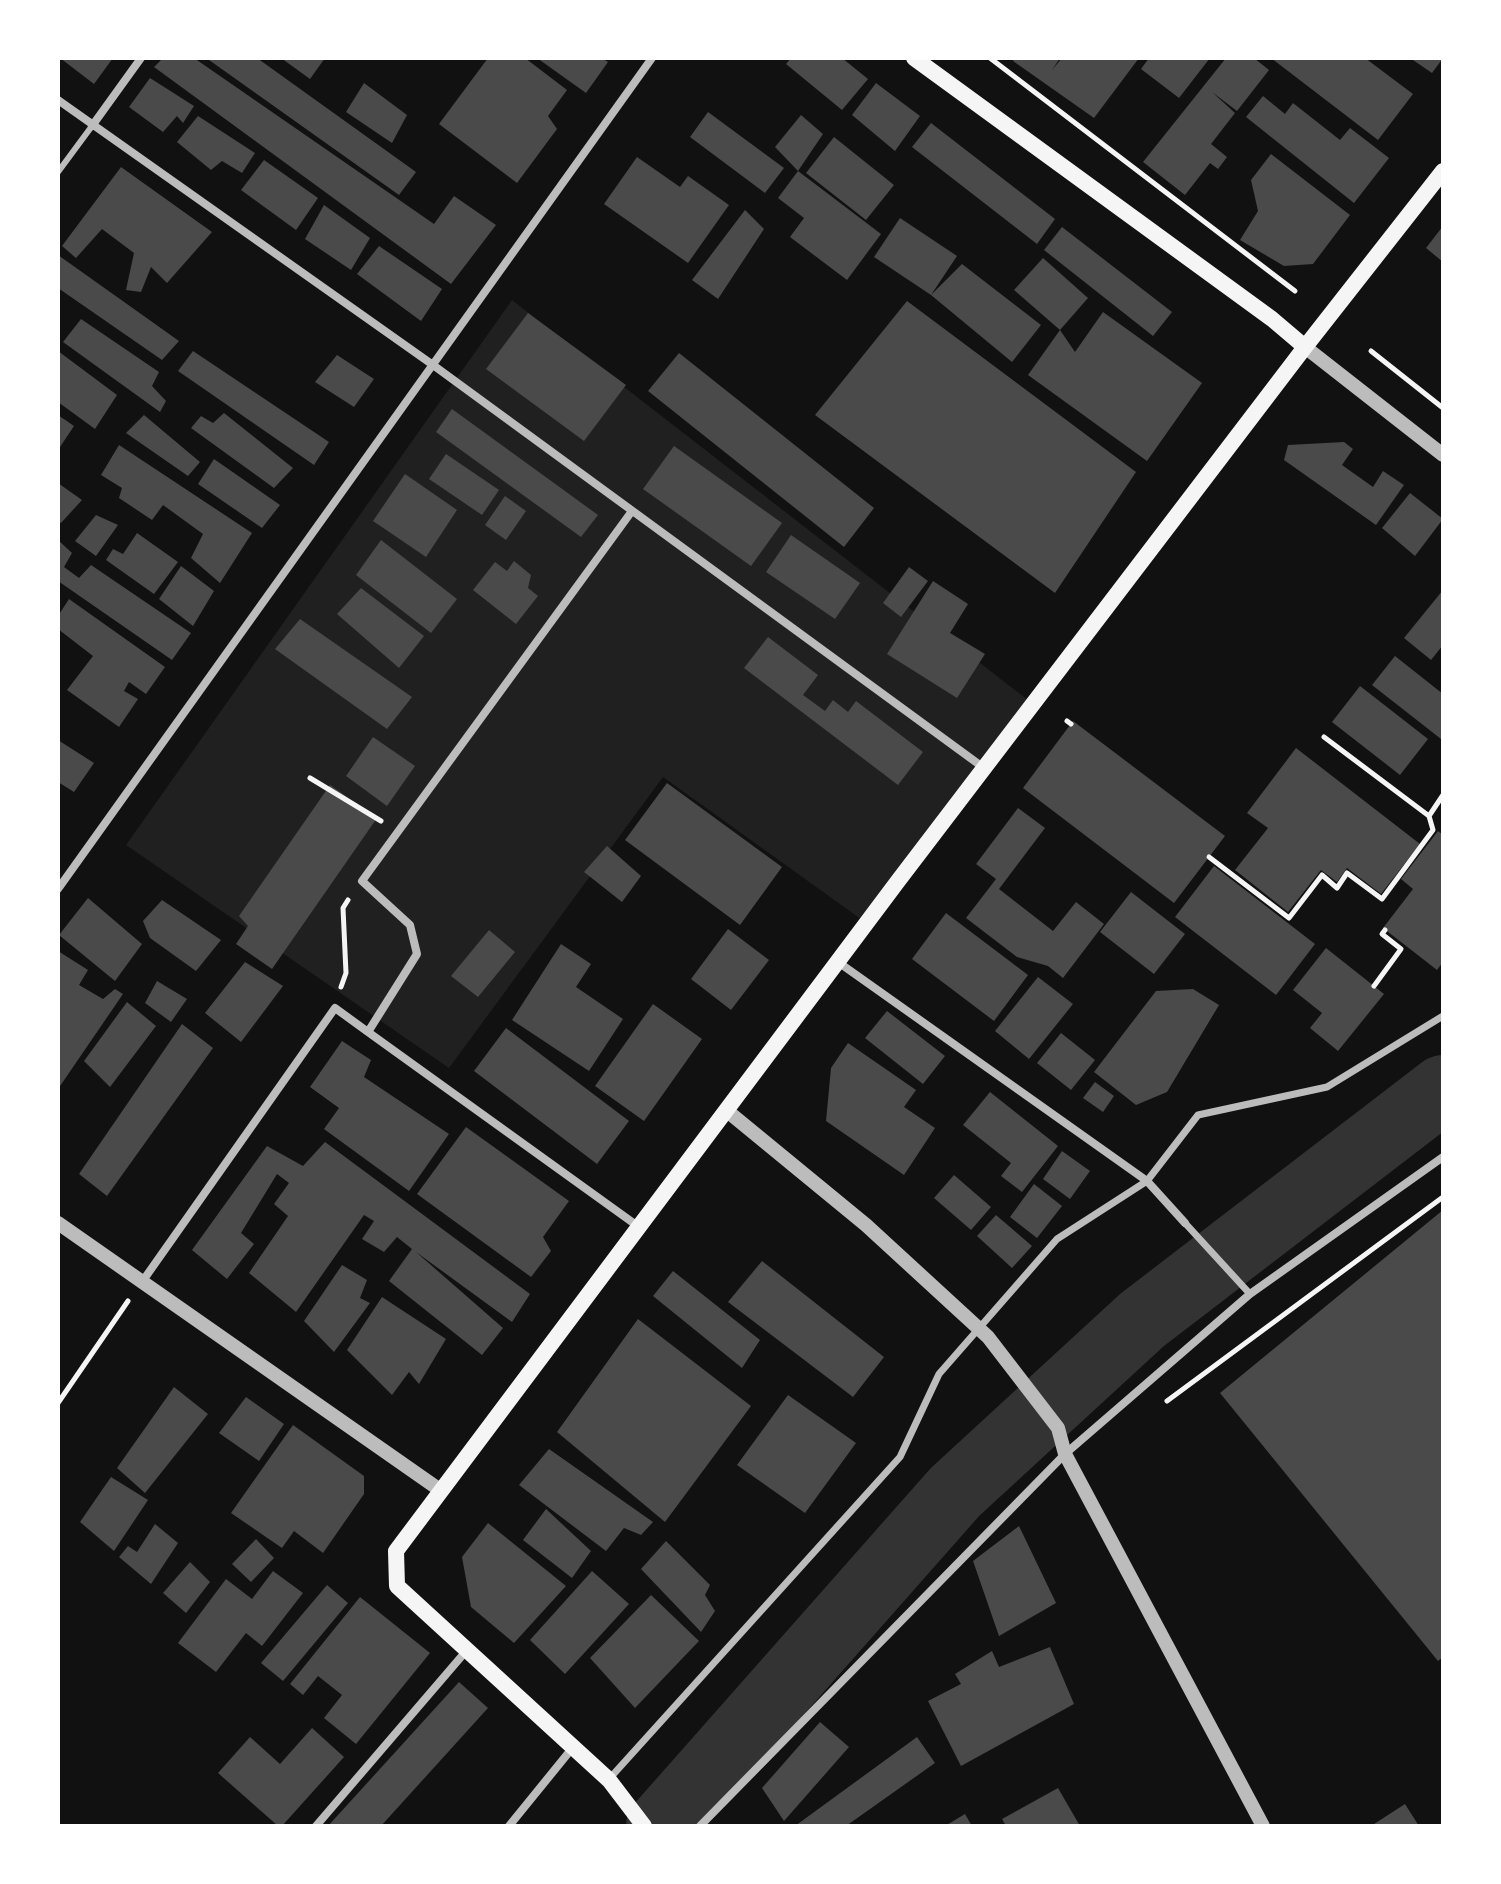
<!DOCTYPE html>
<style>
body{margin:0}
#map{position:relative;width:1501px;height:1884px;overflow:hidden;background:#111;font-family:"Roboto Condensed",sans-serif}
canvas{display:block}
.frame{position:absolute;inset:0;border:60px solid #fff;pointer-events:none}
</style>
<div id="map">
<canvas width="1501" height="1884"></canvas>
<div class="frame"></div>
</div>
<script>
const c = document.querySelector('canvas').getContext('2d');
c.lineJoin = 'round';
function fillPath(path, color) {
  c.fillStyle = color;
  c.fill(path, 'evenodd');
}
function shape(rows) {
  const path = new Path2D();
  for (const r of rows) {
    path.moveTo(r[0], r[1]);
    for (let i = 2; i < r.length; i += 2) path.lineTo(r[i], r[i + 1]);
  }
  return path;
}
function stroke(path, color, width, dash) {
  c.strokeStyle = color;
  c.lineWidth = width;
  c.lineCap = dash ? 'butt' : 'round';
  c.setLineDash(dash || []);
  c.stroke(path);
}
fillPath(shape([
 [512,300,1033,704,865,922,663,777,449,1068,126,845]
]), '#202020');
stroke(shape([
 [660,1826,955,1492,1142,1320,1443,1089]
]), '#333', 68);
fillPath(shape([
 [60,58,113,58,94,84],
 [163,58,194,58,434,224,454,196,496,225,451,284,154,67],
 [211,58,257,58,416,172,399,195,209,60],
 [281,58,325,58,310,79],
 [488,58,525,58,567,90,548,116,557,129,517,183,439,124],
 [537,58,602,58,608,62,586,93],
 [791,58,842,58,868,79,842,110,786,64],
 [1015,58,1060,58,1052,70,1062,58,1139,58,1094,118,1013,61],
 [1149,58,1210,58,1179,98,1141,69],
 [1226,58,1254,58,1269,70,1237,111,1212,92,1235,113,1211,144,1227,157,1218,169,1210,163,1185,195,1143,162],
 [1271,58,1365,58,1413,94,1378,140],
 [1410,58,1443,58,1432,73],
 [150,78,194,106,183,123,177,116,163,132,129,107],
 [364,83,407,115,392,143,346,112],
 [876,83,920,116,895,151,852,115],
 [1263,96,1285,114,1293,103,1340,140,1350,128,1389,158,1354,203,1246,117],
 [708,112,784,168,765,193,690,137],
 [801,115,823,134,798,171,881,234,847,280,790,237,804,218,778,198,798,171,775,147],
 [198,116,255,153,242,173,222,161,211,170,177,142],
 [931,123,1055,219,1037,244,912,147],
 [834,137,894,185,866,220,806,173],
 [1271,154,1350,215,1313,264,1284,266,1240,240,1258,211,1251,180],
 [637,157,680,187,688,176,729,205,688,263,604,204],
 [264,160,318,198,296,230,241,190],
 [121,167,212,232,167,283,151,267,141,292,126,290,134,253,102,229,76,258,62,246],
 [324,205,370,238,351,270,305,239],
 [745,210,764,229,718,299,692,280],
 [900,218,957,256,931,295,874,257],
 [1443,226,1443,262,1426,248],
 [1062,227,1172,312,1153,336,1044,250],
 [379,246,442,289,421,321,357,274],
 [58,255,179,341,162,360,58,288],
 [1043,258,1088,298,1060,330,1075,352,1103,312,1202,383,1147,461,1028,375,1060,330,1014,290],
 [962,264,1041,325,1012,362,931,295],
 [907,301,1136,472,1055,593,815,415],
 [528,313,626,385,584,441,486,369],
 [81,319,159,372,152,386,166,401,160,412,63,342],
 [58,351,117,395,95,429,58,402],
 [193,351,329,442,314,465,178,371],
 [679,353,874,508,844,547,648,391],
 [337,355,374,379,354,407,315,382],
 [452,409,598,515,581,537,436,432],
 [224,413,293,468,274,488,191,428,201,416,213,423],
 [58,415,74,426,58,450],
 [144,415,200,462,188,476,126,433],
 [1344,442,1353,449,1342,465,1373,487,1383,471,1404,485,1376,525,1284,460,1288,445],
 [119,445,252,533,220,583,191,558,203,534,163,505,152,520,119,498,122,488,101,475],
 [674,446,782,523,751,566,643,489],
 [446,454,499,490,482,515,429,479],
 [214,459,280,505,262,528,198,484],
 [405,474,457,510,426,557,373,521],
 [58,483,82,500,61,523,58,521],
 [1410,493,1443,519,1415,556,1382,528],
 [505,496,526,511,506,540,485,525],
 [96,515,118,525,96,556,75,541],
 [137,533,178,562,154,594,106,560,113,549,123,554],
 [791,535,860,583,835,619,766,572],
 [58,540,72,553,64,567,79,578,91,565,191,633,172,660,58,581],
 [381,540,457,599,431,633,356,575],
 [514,561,531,575,528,588,538,596,516,624,473,590,495,562,507,571],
 [181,566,214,591,193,626,159,599],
 [909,567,928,581,901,617,883,603],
 [933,581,968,604,950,633,985,654,957,698,887,654],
 [361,588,424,636,399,668,337,614],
 [1443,590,1443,645,1431,660,1404,638],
 [69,599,165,667,146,694,129,682,124,691,138,699,119,727,67,690,93,656,58,629,58,616],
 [300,619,412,697,387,729,275,649],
 [768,637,818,675,803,695,825,711,833,700,848,712,856,701,923,752,898,785,744,668],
 [1395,656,1443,694,1441,739,1372,685],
 [1360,686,1428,739,1400,775,1332,722],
 [1073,721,1225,836,1174,903,1023,788],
 [373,737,415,766,387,806,346,776],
 [58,740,94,763,74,792,58,782],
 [1296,748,1420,844,1381,894,1347,868,1337,882,1321,870,1288,912,1235,870,1268,828,1247,813],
 [667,783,782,867,740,925,625,840],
 [330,785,377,818,272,969,236,944,248,926,239,916],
 [1018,808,1045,828,999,889,1053,931,1076,902,1104,924,1063,978,1048,966,1017,957,966,918,996,879,976,864],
 [1438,831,1443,835,1443,962,1437,970,1383,928,1413,889,1401,879],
 [607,846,641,876,622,902,584,872],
 [1214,866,1315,944,1276,995,1175,917],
 [1131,892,1185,934,1154,974,1100,932],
 [88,898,142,944,115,981,59,935],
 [162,900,221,940,196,971,150,938,143,921],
 [946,913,1028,975,994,1021,912,959],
 [728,929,769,960,731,1010,691,979],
 [489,930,515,952,478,997,451,976],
 [561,944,591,964,576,987,623,1019,589,1071,512,1020],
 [1326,948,1384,994,1338,1051,1310,1028,1322,1013,1293,990],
 [58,951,88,970,79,985,103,999,115,989,123,994,58,1089],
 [245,962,283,986,241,1042,205,1013],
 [1038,977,1073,1004,1029,1059,995,1031],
 [157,981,187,999,171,1022,145,1003],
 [1193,989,1219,1005,1167,1092,1136,1105,1094,1072,1156,991],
 [127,1002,156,1026,110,1087,84,1061],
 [653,1004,702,1039,644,1121,595,1086],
 [887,1011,945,1056,923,1084,865,1038],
 [182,1024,213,1048,107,1196,79,1174],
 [506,1028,629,1121,597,1164,474,1071],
 [1061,1033,1095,1060,1071,1090,1037,1063],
 [342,1041,371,1060,364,1077,449,1134,409,1191,324,1129,339,1108,310,1087],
 [848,1043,916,1090,904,1107,935,1128,904,1175,826,1121,831,1068],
 [1095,1082,1114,1096,1103,1112,1083,1098],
 [990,1092,1058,1146,1022,1192,1001,1176,1011,1163,963,1125],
 [466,1127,569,1201,543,1237,551,1251,531,1277,417,1194],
 [325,1142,530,1294,512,1322,416,1252,503,1328,482,1355,389,1281,412,1249,397,1237,384,1252,362,1239,374,1221,364,1215,296,1312,249,1273,288,1216,274,1204,289,1183,277,1174,241,1233,254,1244,227,1279,192,1250,267,1146,303,1166],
 [1062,1151,1090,1171,1070,1199,1043,1179],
 [954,1175,991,1207,971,1230,934,1198],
 [1034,1184,1062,1206,1037,1238,1010,1217],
 [1443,1210,1443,1657,1438,1661,1220,1393],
 [996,1215,1032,1246,1012,1268,977,1236],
 [762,1261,884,1357,853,1397,728,1302],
 [342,1265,367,1280,360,1298,370,1303,334,1352,304,1321],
 [673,1271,760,1340,742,1368,653,1296],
 [382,1297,446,1339,419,1384,409,1372,392,1395,347,1350],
 [638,1319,751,1406,665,1522,557,1432],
 [174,1387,208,1414,145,1493,117,1468],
 [788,1395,856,1443,805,1513,737,1465],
 [246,1397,284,1424,259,1461,219,1433],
 [293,1425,364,1476,364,1494,323,1553,294,1531,282,1548,231,1513],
 [549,1449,653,1522,641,1535,624,1528,606,1551,519,1485],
 [111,1477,148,1500,114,1551,80,1522],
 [546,1509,591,1551,572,1578,523,1540],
 [488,1523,566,1586,514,1643,471,1607,462,1557],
 [155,1524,178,1543,151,1584,119,1557,128,1546,137,1552],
 [1019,1526,1056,1603,999,1636,973,1561],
 [256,1539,274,1558,251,1582,232,1564],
 [666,1541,710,1585,705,1595,715,1611,701,1632,641,1569],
 [190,1562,210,1582,186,1613,163,1593],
 [273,1571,303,1593,262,1646,246,1633,216,1672,178,1643,226,1579,252,1599],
 [592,1571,629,1604,565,1674,530,1640],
 [327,1585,348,1603,283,1681,261,1663],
 [651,1595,699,1641,635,1708,590,1658],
 [360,1597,430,1653,356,1744,324,1718,342,1695,318,1676,303,1695,290,1684],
 [1050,1647,1074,1704,961,1766,928,1701,961,1684,955,1674,992,1651,999,1667],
 [459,1682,488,1708,381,1826,328,1826],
 [820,1722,849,1747,784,1821,762,1788],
 [312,1728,344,1757,282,1826,278,1826,218,1773,250,1737,280,1764],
 [917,1737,935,1763,846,1826,795,1826],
 [1058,1788,1080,1826,1006,1826,1002,1819],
 [1405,1804,1419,1826,1371,1826],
 [965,1814,972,1826,945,1826]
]), '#4a4a4a');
stroke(shape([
 [990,58,1295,291],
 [1371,351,1443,408],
 [1067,721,1071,724],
 [1324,737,1429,816,1443,795],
 [310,778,381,821],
 [1209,857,1289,918,1322,875,1337,888,1347,873,1382,899,1433,830,1429,816],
 [1374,986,1401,949,1382,934,1385,930],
 [341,987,346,973,343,908,348,900],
 [1167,1401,1443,1197],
 [58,1403,128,1301]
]), '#f5f5f5', 5);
stroke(shape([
 [58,172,92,126]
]), '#bcbcbc', 6);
stroke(shape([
 [1185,1223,1250,1294],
 [610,1778,900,1457,939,1374,1057,1239,1147,1181,1198,1115,1327,1087,1443,1016]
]), '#bcbcbc', 7);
stroke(shape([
 [58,100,433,365,984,768],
 [92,126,141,58],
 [632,511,362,881,410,925,417,954,368,1032,639,1227],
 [58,889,652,58],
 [838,962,1147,1181,1185,1223],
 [142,1282,335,1008,368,1032],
 [316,1826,467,1650],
 [509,1826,574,1746],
 [700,1826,1065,1454,1250,1294,1443,1157]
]), '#bcbcbc', 8);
stroke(shape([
 [1305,347,1443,455],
 [726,1110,866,1225,988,1337,1058,1428,1065,1454,1263,1826],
 [58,1223,440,1490]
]), '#bcbcbc', 14);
stroke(shape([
 [914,58,1272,319,1305,347],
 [644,1826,609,1780,397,1586,396,1551,898,881,1305,347,1443,171]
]), '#f5f5f5', 16);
</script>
